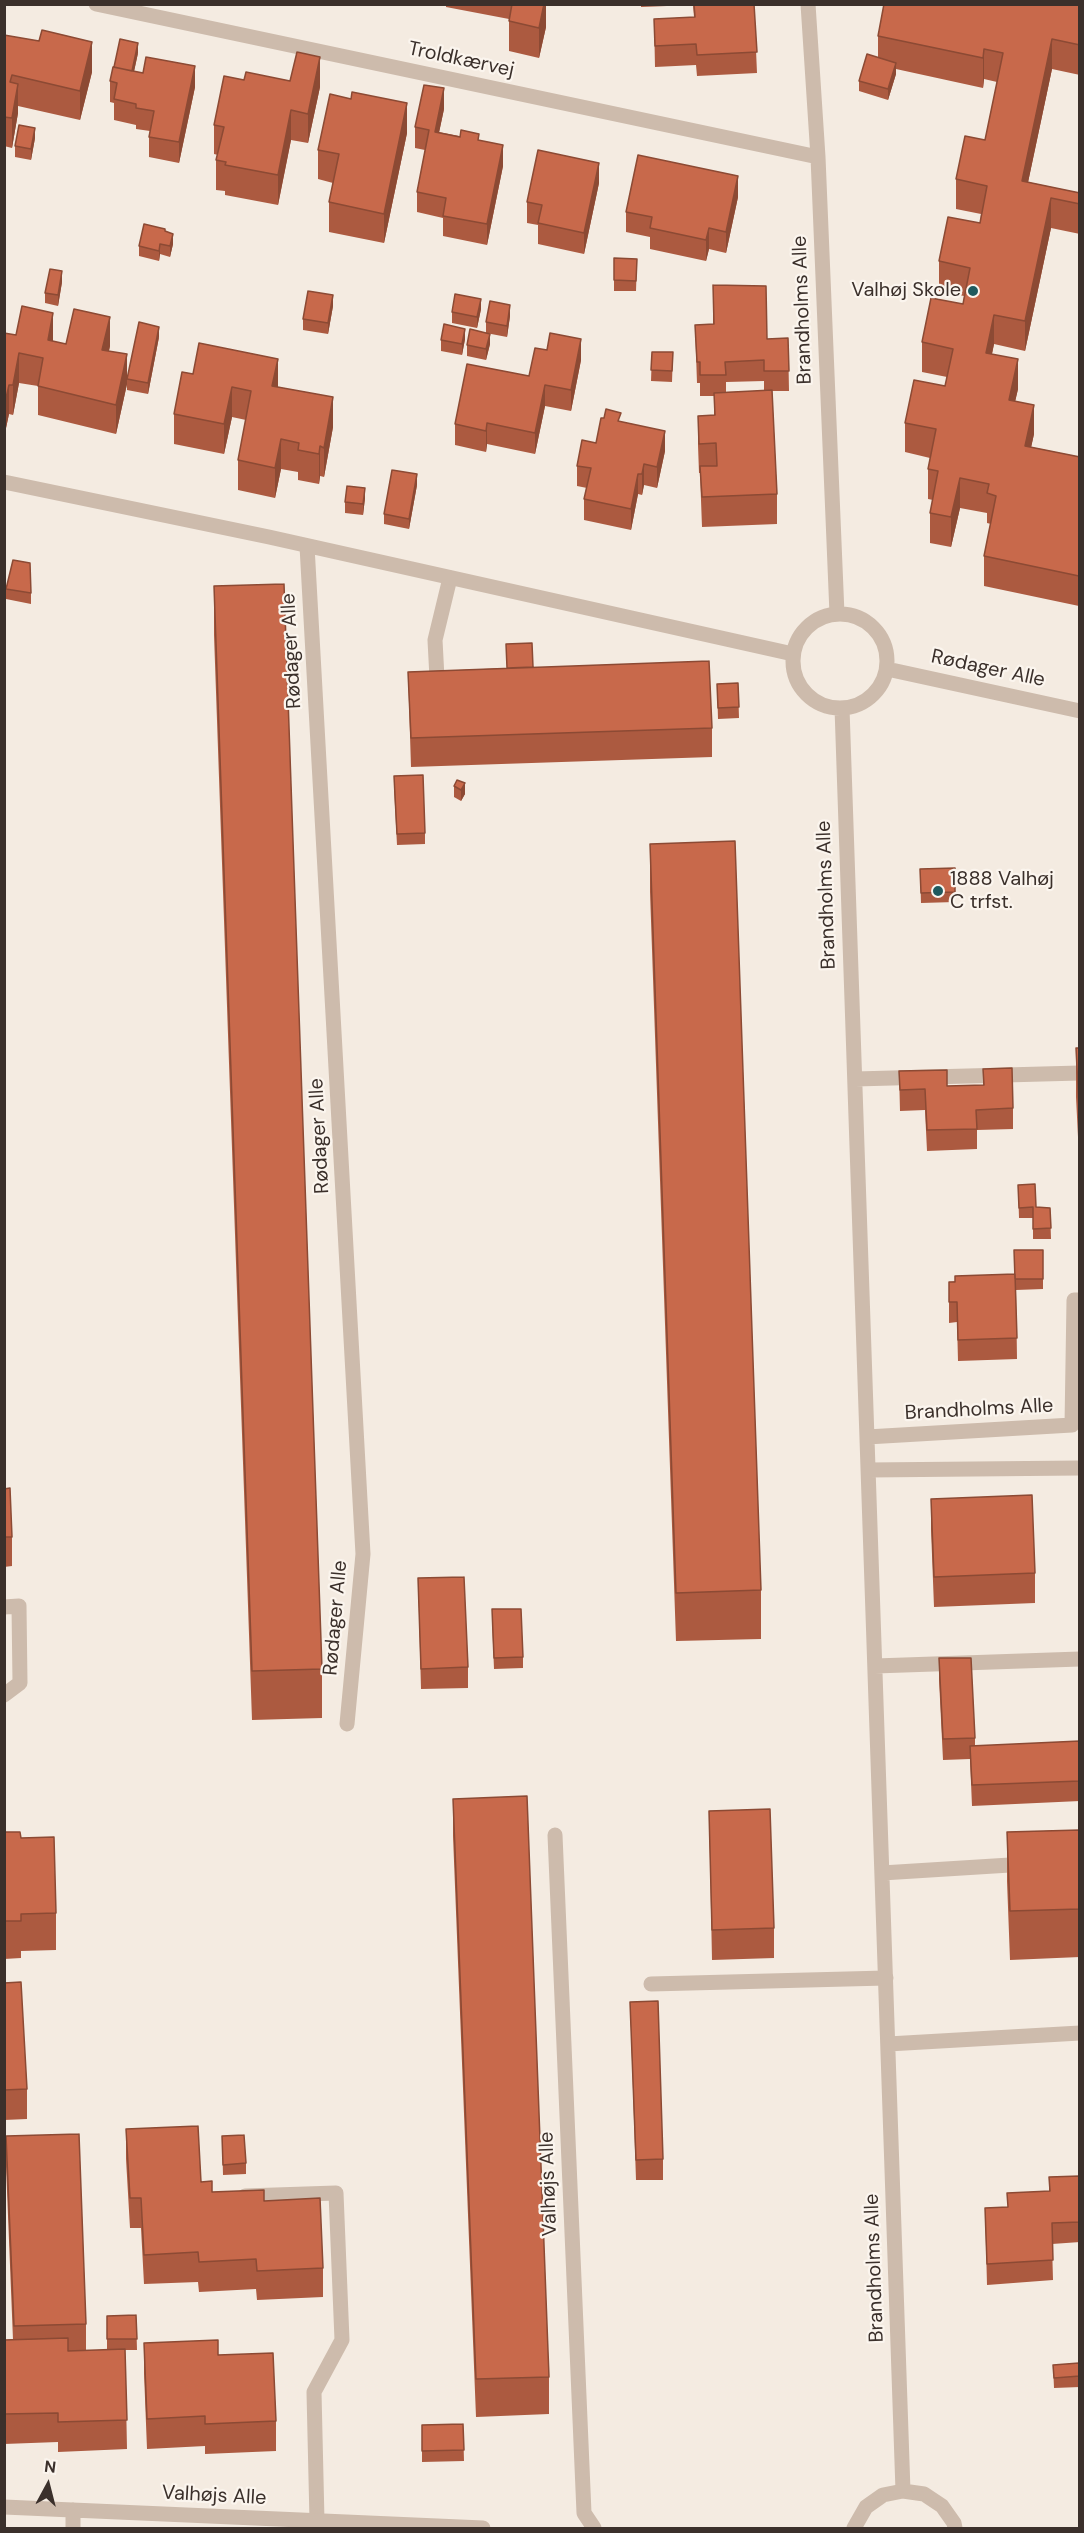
<!DOCTYPE html>
<meta charset="utf-8">
<style>
body{margin:0}
#map{position:relative;width:1084px;height:2533px;overflow:hidden;background:#f4ebe1;font-family:"DM Sans",sans-serif}
canvas{display:block}
.frame{position:absolute;inset:0;border:6px solid #3b302b;pointer-events:none}
.north{position:absolute;left:18px;top:2455px;width:60px;height:60px;-webkit-text-stroke:4px #fbf5ee;paint-order:stroke;rotate:7deg;font-size:16px;font-weight:700;line-height:24px;text-align:center;color:#3b302b}
.north::after{content:'';display:block;margin:auto;width:21px;height:27px;background:#3b302b;clip-path:polygon(50% 0,100% 100%,50% 72%,0 100%)}
</style>
<div id="map">
<canvas width="1084" height="2533"></canvas>
<div class="frame"></div>
<div class="north">N</div>
</div>
<script>
const c = document.querySelector('canvas').getContext('2d');
c.lineJoin = 'round';
function shape(rows) {
  const path = new Path2D();
  for (const r of rows) {
    if (r.length === 3) {
      path.moveTo(r[0] + r[2], r[1]);
      path.arc(r[0], r[1], r[2], 0, 2 * Math.PI);
      continue;
    }
    path.moveTo(r[0], r[1]);
    for (let i = 2; i < r.length; i += 2) path.lineTo(r[i], r[i + 1]);
  }
  return path;
}
function stroke(path, color, width, dash) {
  c.strokeStyle = color;
  c.lineWidth = width;
  c.lineCap = dash ? 'butt' : 'round';
  c.setLineDash(dash || []);
  c.stroke(path);
}
function fillPath(path, color) {
  c.fillStyle = color;
  c.fill(path, 'evenodd');
}
function write(font, color, halo, rows, align = 'center') {
  c.font = font + ' "DM Sans",sans-serif';
  c.lineWidth = 4.5;
  c.setLineDash([]);
  c.textBaseline = 'middle';
  c.strokeStyle = halo;
  c.fillStyle = color;
  for (const [text, x, y, turn = 0] of rows) {
    c.save();
    c.translate(x, y);
    c.rotate((+turn || 0) * Math.PI / 180);
    c.textAlign = isNaN(turn) ? turn : align;
    if (halo) c.strokeText(text, 0, 0);
    c.fillText(text, 0, 0);
    c.restore();
  }
}
stroke(shape([
 [437,678,435,640,450,578],
 [4,1607,19,1606,20,1683,4,1695],
 [555,1835,584,2513,594,2528],
 [651,1984,886,1978],
 [245,2196,336,2193,342,2340,314,2392,317,2521]
]), '#cdbbac', 15);
stroke(shape([
 [96,4,818,157],
 [808,4,818,157,837,614],
 [4,482,269,537,793,654],
 [307,546,363,1554,347,1724],
 [840,661,47],
 [887,669,1080,711],
 [842,708,903,2491],
 [855,1079,1080,1073],
 [867,1437,1072,1425,1074,1300,1080,1300],
 [868,1470,1080,1468],
 [875,1666,1080,1659],
 [882,1873,1026,1864],
 [888,2044,1080,2033],
 [4,2507,483,2528],
 [73,2528,73,2510],
 [854,2528,866,2507,883,2495,903,2491,924,2494,942,2506,954,2523,955,2528]
]), '#cdbbac', 15);
fillPath(shape([
 [446,4,546,4,546,27,539,58,509,51,509,19,446,7],
 [641,4,754,4,757,73,697,76,696,65,655,67,654,19,694,17,693,5,641,7],
 [1080,5,1080,75,1052,69,1028,182,1080,193,1080,234,1051,228,1025,351,994,344,992,354,1018,389,1015,401,1034,434,1031,447,1080,457,1080,602,1079,606,984,586,984,556,991,524,987,523,987,513,960,508,951,547,930,543,930,513,933,500,928,499,928,469,930,458,905,452,905,423,945,386,947,377,922,372,922,342,963,304,964,296,939,291,939,261,980,223,981,214,956,209,956,179,985,140,997,82,984,79,983,88,896,69,896,74,888,100,859,91,859,81,878,58,878,36],
 [4,35,92,72,80,120,18,106,18,113,12,148,4,146],
 [138,53,134,71,195,87,179,163,149,157,149,137,150,131,136,129,136,125,114,120,114,103,110,102,110,81],
 [244,80,290,81,320,87,308,143,291,140,278,205,225,195,225,191,216,190,216,160,218,155,214,154,214,125],
 [444,109,439,132,479,140,503,166,487,245,443,236,443,218,417,212,417,192,425,150,415,148,415,127],
 [407,133,384,243,329,232,329,202,333,183,318,179,318,150],
 [35,138,31,160,15,157,15,146],
 [599,183,584,254,538,244,538,225,527,223,527,202],
 [738,197,726,253,709,249,706,261,650,249,650,237,626,232,626,212],
 [165,231,173,244,170,257,160,254,159,261,139,256,139,246],
 [614,258,637,259,636,291,614,291],
 [62,282,58,306,45,303,45,293],
 [713,285,767,339,788,338,789,391,772,391,777,494,777,524,702,527,700,473,699,473,698,445,698,416,714,415,714,396,700,396,700,383,697,383,695,325,713,324],
 [764,381,764,391,726,392,726,382],
 [333,306,328,334,303,330,303,319],
 [481,309,477,328,452,323,452,312],
 [510,316,507,337,486,333,486,322],
 [4,333,66,344,110,346,109,351,127,384,116,434,38,415,38,386,19,383,13,415,9,414,6,428,4,427],
 [159,337,148,394,127,390,127,379],
 [465,339,462,355,441,351,441,340],
 [490,344,486,360,467,356,467,345],
 [652,352,673,352,672,382,651,381],
 [581,360,571,411,545,406,535,454,487,444,486,452,455,445,455,424,529,376],
 [182,372,278,387,333,427,324,477,320,476,319,484,298,480,298,472,281,469,275,498,238,490,238,460,246,420,232,417,224,454,174,444,174,414],
 [621,422,665,451,657,488,644,485,642,495,638,494,631,530,584,520,584,499,587,488,577,486,577,466,596,443],
 [417,485,409,529,384,524,384,514],
 [365,498,363,515,345,513,345,502],
 [214,586,322,1669,322,1718,252,1720,214,635],
 [6,589,31,593,31,604,6,599],
 [533,667,712,728,712,757,411,767,408,672],
 [738,683,739,718,718,719,717,684],
 [457,780,465,794,461,801,454,797,454,786],
 [394,787,425,833,425,844,397,845],
 [650,844,761,1590,761,1639,676,1641,650,892],
 [955,868,955,902,921,903,920,869],
 [1076,1048,1080,1048,1080,1177,1076,1097],
 [983,1069,1013,1108,1013,1129,977,1130,977,1149,927,1151,925,1110,900,1111,899,1071,947,1086,983,1085],
 [1018,1185,1036,1207,1050,1208,1051,1239,1033,1239,1033,1218,1019,1218],
 [1043,1250,1043,1289,1016,1290,1017,1359,958,1361,957,1322,949,1323,949,1282,1014,1274],
 [4,1489,12,1537,12,1566,4,1567],
 [931,1499,1035,1573,1035,1603,934,1607,931,1529],
 [418,1578,468,1667,468,1688,421,1689],
 [492,1620,523,1657,523,1668,494,1669],
 [939,1658,975,1738,975,1746,1080,1741,1080,1801,972,1806,970,1759,943,1760,939,1679],
 [453,1799,549,2377,549,2414,476,2417,453,1836],
 [709,1811,774,1928,774,1958,712,1960],
 [1080,1830,1080,1957,1010,1960,1007,1881,1007,1832],
 [4,1832,21,1838,56,1913,56,1950,21,1951,21,1958,4,1959],
 [4,1983,27,2089,27,2119,4,2120],
 [630,2002,663,2159,663,2180,636,2180],
 [126,2129,212,2192,264,2201,323,2268,323,2297,257,2300,256,2289,199,2292,198,2282,144,2284,141,2228,130,2228,126,2159],
 [6,2136,86,2324,86,2351,107,2350,107,2316,136,2315,137,2350,125,2350,127,2449,58,2452,58,2442,4,2444,4,2340,13,2340,6,2166],
 [222,2136,246,2163,246,2174,223,2175],
 [1080,2176,1080,2242,1052,2244,1053,2280,987,2285,985,2208,1007,2207,1049,2191,1049,2177],
 [144,2343,218,2355,276,2421,276,2451,205,2454,205,2446,147,2449,144,2373],
 [1053,2365,1080,2375,1080,2387,1054,2388],
 [463,2424,464,2461,422,2462,422,2425]
]), '#ac5a40');
fillPath(shape([
 [542,4,546,4,546,27,539,58,539,28],
 [1052,39,1052,69,1022,211,1022,181],
 [92,42,92,72,80,120,80,91],
 [138,43,138,53,132,81,132,71],
 [984,49,984,79,983,88,983,58],
 [320,57,320,87,308,143,308,114],
 [896,63,896,74,888,100,888,89],
 [195,66,195,87,179,163,179,142],
 [18,84,18,113,12,148,12,118],
 [444,88,444,109,435,152,435,132],
 [407,103,407,133,384,243,384,214],
 [291,110,291,140,278,205,278,175],
 [35,128,35,138,31,160,31,149],
 [503,145,503,166,487,245,487,224],
 [599,163,599,183,584,254,584,233],
 [738,176,738,197,726,253,726,232],
 [1051,198,1051,228,1025,351,1025,321],
 [709,228,709,249,706,261,706,240],
 [173,234,173,244,170,257,170,246],
 [160,244,160,254,159,261,159,251],
 [62,271,62,282,58,306,58,295],
 [333,295,333,306,328,334,328,323],
 [481,299,481,309,477,328,477,317],
 [510,305,510,316,507,337,507,326],
 [53,313,53,343,48,340],
 [994,315,994,344,986,382,986,353],
 [110,317,110,346,102,379,102,350],
 [159,327,159,337,148,394,148,383],
 [465,329,465,339,462,355,462,344],
 [490,334,490,344,486,360,486,349],
 [581,339,581,360,571,411,571,390],
 [19,353,19,383,13,415,13,385],
 [127,354,127,384,116,434,116,405],
 [278,359,278,388,272,386],
 [1018,359,1018,389,1009,429,1009,400],
 [9,385,9,414,6,428,6,398],
 [545,385,545,406,535,454,535,433],
 [232,387,232,417,224,454,224,424],
 [333,397,333,427,324,477,324,448],
 [1034,405,1034,434,1025,476,1025,446],
 [487,423,487,444,486,452,486,431],
 [665,431,665,451,657,488,657,467],
 [281,439,281,469,275,498,275,468],
 [320,446,320,476,319,484,319,454],
 [644,464,644,485,642,495,642,474],
 [417,474,417,485,409,529,409,519],
 [638,474,638,494,631,530,631,509],
 [960,478,960,508,951,547,951,517],
 [365,488,365,498,363,515,363,504],
 [1080,572,1080,602,1079,606,1079,576],
 [465,783,465,794,461,801,461,790]
]), '#8c4a34');
const building = shape([
 [512,4,544,4,539,28,509,21,512,4],
 [694,4,754,4,757,52,697,55,696,44,655,46,654,19,695,17,694,4],
 [884,4,1080,5,1080,45,1052,39,1022,181,1080,193,1080,204,1051,198,1025,321,994,315,986,353,1018,359,1009,400,1034,405,1025,446,1080,457,1080,572,1079,576,984,556,996,496,987,493,989,484,960,478,951,517,930,513,938,471,928,469,936,429,905,423,914,380,945,386,953,349,922,342,931,298,963,304,970,268,939,261,948,217,980,223,987,186,956,179,965,136,985,140,1003,53,984,49,983,58,878,36,884,4],
 [42,30,92,42,80,91,12,75,10,82,18,84,12,118,4,117,4,35,39,41,42,30],
 [120,39,138,43,132,71,114,67,120,39],
 [297,52,320,57,308,114,291,110,278,175,225,165,226,162,216,160,224,127,214,125,224,76,244,80,246,72,290,81,297,52],
 [867,54,896,63,888,89,859,81,867,54],
 [146,57,195,66,179,142,149,137,154,111,136,108,136,104,114,99,117,83,110,81,113,67,143,73,146,57],
 [424,85,444,88,435,132,460,137,461,130,479,134,478,140,503,145,487,224,443,216,446,198,417,192,429,130,415,127,424,85],
 [352,92,407,103,384,214,329,202,339,154,318,150,330,94,351,99,352,92],
 [19,125,35,128,31,149,15,146,19,125],
 [538,150,599,163,584,233,538,223,542,205,527,202,538,150],
 [638,155,738,176,726,232,709,228,706,240,650,228,652,217,626,212,638,155],
 [144,224,165,229,165,231,173,234,170,246,160,244,159,251,139,246,144,224],
 [614,258,637,259,636,281,614,280,614,258],
 [50,269,62,271,58,295,45,293,50,269],
 [713,285,766,286,767,339,788,338,789,371,764,371,764,360,725,362,726,375,700,375,700,362,697,362,695,325,714,324,713,285],
 [308,291,333,295,328,323,303,319,308,291],
 [455,294,481,299,477,317,452,312,455,294],
 [490,301,510,305,507,326,486,322,490,301],
 [22,306,53,313,48,340,66,344,74,309,110,317,102,350,127,354,116,405,38,386,43,358,19,353,13,385,9,385,6,398,4,398,4,333,16,335,22,306],
 [139,322,159,327,148,383,127,379,139,322],
 [444,324,465,329,462,344,441,340,444,324],
 [470,329,490,334,486,349,467,345,470,329],
 [550,333,581,339,571,390,545,385,535,433,487,423,486,431,455,424,467,364,529,376,535,348,547,350,550,333],
 [199,343,278,359,272,386,333,397,324,448,320,446,319,454,298,450,299,443,281,439,275,468,238,460,251,391,232,387,224,424,174,414,182,372,193,374,199,343],
 [652,352,673,352,672,371,651,370,652,352],
 [772,390,777,494,702,497,700,466,717,466,716,443,699,444,698,416,715,415,714,393,772,390],
 [606,409,621,413,618,421,665,431,657,467,644,464,642,474,638,474,631,509,584,499,591,468,577,466,582,440,596,443,601,418,604,418,606,409],
 [392,470,417,474,409,519,384,514,392,470],
 [347,486,365,488,363,504,345,502,347,486],
 [13,560,30,563,31,593,6,589,13,560],
 [284,584,322,1669,252,1671,214,586,284,584],
 [532,643,533,667,507,668,506,644,532,643],
 [709,661,712,728,411,738,408,672,709,661],
 [738,683,739,707,718,708,717,684,738,683],
 [423,775,425,833,397,834,394,776,423,775],
 [457,780,465,783,461,790,454,786,457,780],
 [735,841,761,1590,676,1593,650,844,735,841],
 [955,868,955,892,921,893,920,869,955,868],
 [1076,1048,1080,1048,1080,1128,1076,1048],
 [1012,1068,1013,1108,976,1110,977,1129,927,1130,925,1089,900,1090,899,1071,947,1070,947,1086,984,1085,983,1069,1012,1068],
 [1035,1184,1036,1207,1050,1208,1051,1228,1033,1229,1033,1207,1019,1208,1018,1185,1035,1184],
 [1014,1250,1043,1250,1043,1279,1015,1279,1014,1250],
 [1015,1274,1017,1338,958,1340,957,1302,949,1302,949,1282,955,1282,955,1276,1015,1274],
 [10,1488,12,1537,4,1537,4,1489,10,1488],
 [1032,1495,1035,1573,934,1577,931,1499,1032,1495],
 [464,1577,468,1667,421,1669,418,1578,464,1577],
 [492,1609,521,1609,523,1657,494,1658,492,1609],
 [939,1658,971,1658,975,1738,943,1739,939,1658],
 [1080,1741,1080,1781,972,1785,970,1746,1080,1741],
 [527,1796,549,2377,476,2379,453,1799,527,1796],
 [770,1809,774,1928,712,1930,709,1811,770,1809],
 [1080,1830,1080,1909,1010,1911,1007,1832,1080,1830],
 [4,1832,20,1832,21,1838,54,1837,56,1913,21,1914,21,1921,4,1921,4,1832],
 [21,1982,27,2089,4,2090,4,1983,21,1982],
 [658,2001,663,2159,636,2160,630,2002,658,2001],
 [198,2126,201,2182,212,2181,212,2192,264,2190,264,2201,320,2198,323,2268,257,2271,256,2259,199,2262,198,2252,144,2255,141,2198,130,2198,126,2129,198,2126],
 [79,2134,86,2324,14,2326,6,2136,79,2134],
 [244,2135,246,2163,223,2165,222,2136,244,2135],
 [1080,2176,1080,2222,1052,2223,1053,2260,987,2264,985,2208,1008,2207,1007,2193,1050,2191,1049,2177,1080,2176],
 [136,2315,137,2339,107,2339,107,2316,136,2315],
 [68,2338,68,2351,125,2349,127,2420,58,2422,58,2413,4,2414,4,2340,68,2338],
 [218,2340,218,2355,273,2353,276,2421,205,2424,205,2416,147,2419,144,2343,218,2340],
 [1079,2363,1080,2376,1054,2378,1053,2365,1079,2363],
 [463,2424,464,2450,422,2451,422,2425,463,2424]
]);
fillPath(building, '#c8694b');
stroke(building, '#8c4a34', 1.5);
for (const [x, y, r, color] of [
 [973,291,6,"#1f5a5e"],
 [938,891,6,"#1f5a5e"]
]) {
  const dot = new Path2D();
  dot.arc(x, y, r, 0, 2 * Math.PI);
  c.fillStyle = color;
  c.fill(dot);
  stroke(dot, '#fbf5ee', 2);
}
write('20px', '#3b302b', '#fbf5ee', [
 ["Troldkærvej",461,60,12],
 ["Brandholms Alle",803,310,-92],
 ["Rødager Alle",292,651,-93],
 ["Rødager Alle",988,669,12],
 ["Brandholms Alle",827,895,-92],
 ["Rødager Alle",320,1136,-93],
 ["Brandholms Alle",979,1410,-3],
 ["Rødager Alle",336,1618,-85],
 ["Valhøjs Alle",549,2184,-92],
 ["Brandholms Alle",875,2268,-92],
 ["Valhøjs Alle",214,2496,3]
]);
write('20px', '#3b302b', '#fbf5ee', [
 ["Valhøj Skole",961,291],
 ["1888 Valhøj",950,880,"left"],
 ["C trfst.",950,903,"left"]
], 'right');
</script>
